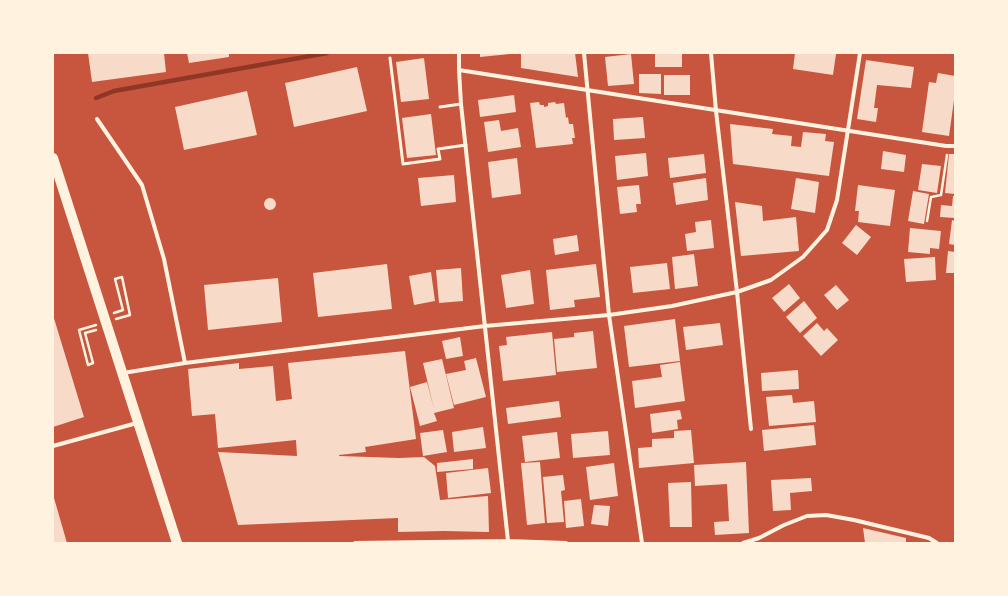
<!DOCTYPE html>
<style>
body{margin:0}
#map{position:relative;width:1008px;height:596px;overflow:hidden;background:#c8553d;font-family:"Varela Round",sans-serif}
canvas{display:block}
.frame{position:absolute;inset:0;border:54px solid #fff3e0;pointer-events:none}
</style>
<div id="map">
<canvas width="1008" height="596"></canvas>
<div class="frame"></div>
</div>
<script>
const c = document.querySelector('canvas').getContext('2d');
c.lineJoin = 'round';
function shape(rows) {
  const path = new Path2D();
  for (const r of rows) {
    if (r.length === 3) {
      path.moveTo(r[0] + r[2], r[1]);
      path.arc(r[0], r[1], r[2], 0, 2 * Math.PI);
      continue;
    }
    path.moveTo(r[0], r[1]);
    for (let i = 2; i < r.length; i += 2) path.lineTo(r[i], r[i + 1]);
  }
  return path;
}
function stroke(path, color, width, dash) {
  c.strokeStyle = color;
  c.lineWidth = width;
  c.lineCap = dash ? 'butt' : 'round';
  c.setLineDash(dash || []);
  c.stroke(path);
}
function fillPath(path, color) {
  c.fillStyle = color;
  c.fill(path, 'evenodd');
}
stroke(shape([
 [96,98,114,91,327,53]
]), '#8f3625', 4.5);
fillPath(shape([
 [88,53,164,53,166,72,92,82],
 [187,53,229,53,229,57,189,63],
 [480,53,510,53,510,54,480,57],
 [521,53,575,53,578,77,521,68],
 [655,53,682,53,682,67,655,67],
 [795,53,836,54,833,75,793,69],
 [631,54,634,84,608,86,605,57],
 [424,58,429,99,401,102,396,62],
 [866,60,914,67,911,88,877,85,874,108,878,108,876,122,857,119],
 [357,67,367,111,294,127,285,83],
 [938,73,955,76,955,93,949,136,922,132,929,82,936,83],
 [639,74,661,74,661,94,639,93],
 [664,75,690,75,690,95,664,95],
 [247,91,257,135,184,150,175,107],
 [514,95,516,112,480,117,478,100],
 [539,102,540,105,544,105,544,107,548,106,548,103,555,102,556,104,564,103,566,118,568,117,569,124,573,124,575,138,572,138,573,144,536,148,530,103],
 [431,114,436,155,407,158,402,118],
 [643,117,645,138,614,140,613,119],
 [499,120,501,131,518,128,521,147,488,152,484,122],
 [730,124,773,129,772,134,792,136,791,146,801,147,803,132,826,134,825,141,834,142,829,176,733,164],
 [883,151,906,155,904,172,881,169],
 [646,153,648,176,617,180,615,156],
 [704,154,706,173,670,178,668,158],
 [949,154,955,154,955,194,945,193],
 [517,158,521,194,492,198,488,162],
 [922,164,941,166,937,193,918,190],
 [454,175,456,202,421,206,418,178],
 [706,178,708,200,676,205,673,183],
 [796,178,819,182,815,213,791,209],
 [639,185,641,204,636,204,637,212,620,214,617,187],
 [858,185,895,190,890,226,858,222,859,211,855,211],
 [913,191,929,194,924,224,908,221],
 [953,196,955,196,955,218,940,217,941,205,952,206],
 [270,204,6],
 [735,202,762,206,763,221,796,217,799,251,741,256],
 [711,220,714,248,687,251,685,234,696,232,695,222],
 [952,220,955,221,955,245,949,244],
 [856,225,871,237,857,255,842,243],
 [910,228,941,231,939,249,930,248,930,254,908,252],
 [577,235,579,251,555,255,553,239],
 [948,251,955,252,955,273,946,273],
 [694,254,698,286,675,289,672,257],
 [935,257,936,280,906,282,904,259],
 [667,263,670,289,633,293,630,267],
 [387,264,392,309,318,317,313,273],
 [596,264,600,297,574,300,575,307,550,310,546,270],
 [461,268,463,301,439,303,436,270],
 [530,270,534,304,506,308,501,275],
 [431,272,435,301,414,305,409,276],
 [278,278,282,322,208,330,204,285],
 [789,284,800,298,784,312,772,298],
 [836,285,849,300,837,310,824,295],
 [804,301,817,318,800,333,786,317],
 [53,315,84,417,53,427],
 [675,319,680,361,629,367,624,326],
 [720,323,723,345,686,350,683,327],
 [817,323,824,331,827,328,838,340,821,356,803,336],
 [593,331,597,368,557,372,554,339,574,337,574,333],
 [552,332,556,375,503,381,499,346,507,345,506,337],
 [460,337,463,356,446,359,442,341],
 [405,351,416,439,365,447,366,452,339,455,339,456,399,458,424,457,435,466,440,500,488,496,489,532,444,531,398,532,398,518,238,525,218,452,297,456,296,440,218,448,215,414,192,416,188,369,239,363,239,369,273,366,276,401,292,399,288,363],
 [476,358,486,397,454,405,446,374,466,370,464,361],
 [442,359,454,408,434,413,437,421,420,426,410,387,427,382,434,409,423,363],
 [680,362,685,401,635,408,632,381,662,377,660,365],
 [798,370,799,389,762,391,761,373],
 [792,395,793,403,814,401,816,422,769,426,766,397],
 [559,401,561,417,508,424,506,408],
 [680,410,682,419,677,420,678,429,652,433,650,414],
 [814,425,816,445,764,451,762,430],
 [483,427,486,448,454,452,452,432],
 [443,430,447,452,423,456,420,433],
 [691,430,694,463,639,468,638,448,652,447,652,439,674,438,674,431],
 [608,431,610,455,573,458,571,434],
 [557,432,560,458,525,462,522,436],
 [473,459,473,469,437,472,437,463],
 [540,462,545,523,527,525,521,463],
 [746,462,749,533,715,535,714,522,729,521,727,484,695,486,694,465],
 [614,463,618,496,590,500,586,467],
 [488,468,491,493,448,498,446,473],
 [563,475,565,490,561,491,564,522,547,523,543,477],
 [811,478,812,491,790,493,791,510,773,511,771,480],
 [691,482,692,527,670,527,668,483],
 [53,494,54,498,67,543,53,543],
 [581,499,584,526,566,528,564,501],
 [594,505,610,506,608,526,591,524],
 [863,528,906,538,906,543,865,543]
]), '#f7dbc8');
stroke(shape([
 [927,221,931,197,941,195,947,155],
 [114,313,123,310,115,279,122,277,130,315,116,319],
 [96,325,79,330,88,365,93,363,85,333,96,330]
]), '#fff3e0', 2.5);
stroke(shape([
 [390,58,403,164,440,159,438,149,466,145],
 [440,107,461,104]
]), '#fff3e0', 3);
stroke(shape([
 [459,53,459,70,461,104,508,541],
 [584,53,609,315,642,543],
 [711,53,716,111,737,292,751,429],
 [459,70,946,146,955,146],
 [97,119,142,185,164,259,185,363],
 [123,373,185,363,485,326,609,315,672,306,737,292,771,280,803,257,827,230,837,200,860,53],
 [53,446,137,423],
 [355,543,508,541,566,543],
 [743,543,759,538,784,525,807,516,826,515,854,520,929,538,937,543]
]), '#fff3e0', 4);
stroke(shape([
 [53,158,177,543]
]), '#fff3e0', 10);
</script>
